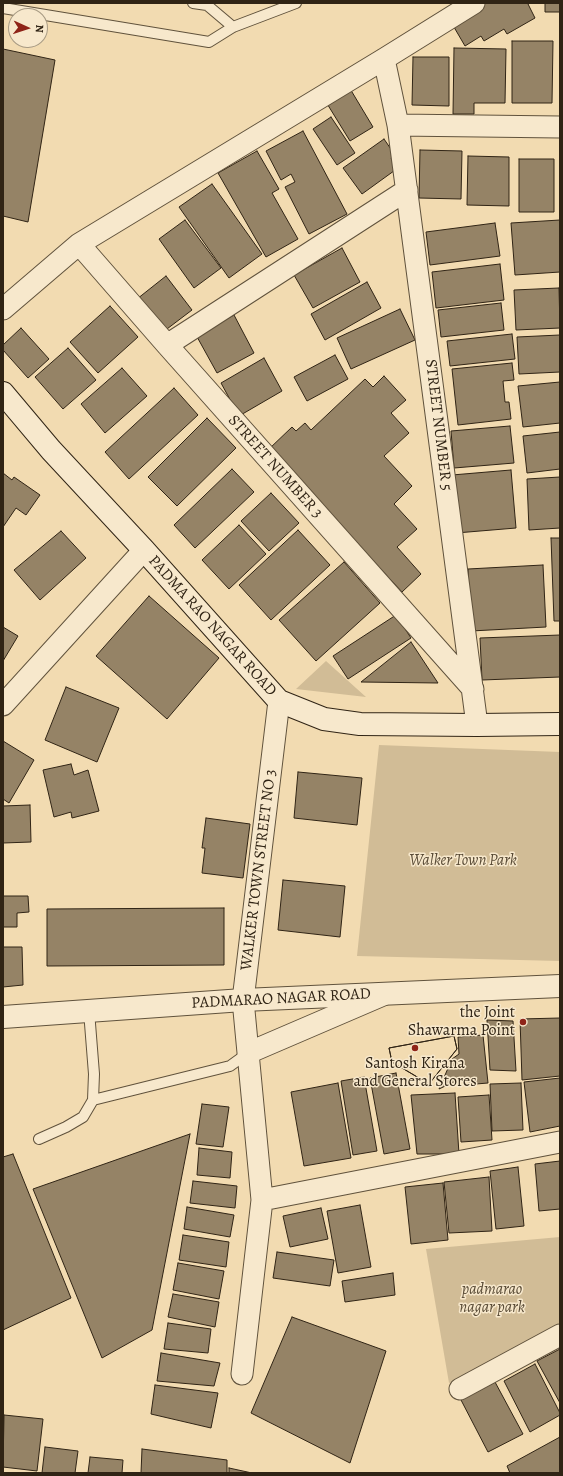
<!DOCTYPE html>
<style>
body{margin:0}
#map{position:relative;width:563px;height:1476px;overflow:hidden;background:#f2dbb1;font-family:Alegreya,serif}
canvas{display:block}
.frame{position:absolute;inset:0;border:4px solid #302415;pointer-events:none}
.north{position:absolute;left:8px;top:8px;width:40px;height:40px;box-sizing:border-box;background:#f7e8cc;border:1px solid #a79a83;border-radius:50%;rotate:93deg;font-size:11px;font-weight:700;line-height:16px;text-align:center;color:#302415}
.north::after{content:'';display:block;margin:auto;width:14px;height:18px;background:#8f2418;clip-path:polygon(50% 0,100% 100%,50% 72%,0 100%)}
</style>
<div id="map">
<canvas width="563" height="1476"></canvas>
<div class="frame"></div>
<div class="north">N</div>
</div>
<script>
const c = document.querySelector('canvas').getContext('2d');
c.lineJoin = 'round';
function fillPath(path, color) {
  c.fillStyle = color;
  c.fill(path, 'evenodd');
}
function shape(rows) {
  const path = new Path2D();
  for (const r of rows) {
    path.moveTo(r[0], r[1]);
    for (let i = 2; i < r.length; i += 2) path.lineTo(r[i], r[i + 1]);
  }
  return path;
}
function stroke(path, color, width, dash) {
  c.strokeStyle = color;
  c.lineWidth = width;
  c.lineCap = dash ? 'butt' : 'round';
  c.setLineDash(dash || []);
  c.stroke(path);
}
function write(font, color, halo, rows, align = 'center') {
  c.font = font + ' Alegreya,serif';
  c.lineWidth = 3;
  c.setLineDash([]);
  c.textBaseline = 'middle';
  c.strokeStyle = halo;
  c.fillStyle = color;
  for (const [text, x, y, turn = 0] of rows) {
    c.save();
    c.translate(x, y);
    c.rotate((+turn || 0) * Math.PI / 180);
    c.textAlign = isNaN(turn) ? turn : align;
    if (halo) c.strokeText(text, 0, 0);
    c.fillText(text, 0, 0);
    c.restore();
  }
}
fillPath(shape([
 [326,661,366,697,296,689],
 [379,745,560,752,560,961,357,956],
 [560,1237,560,1328,449,1383,426,1249]
]), '#d1bc96');
const building = shape([
 [483,3,530,3,528,4,535,18,507,34,504,29,484,41,481,36,465,46,451,22,483,3],
 [545,3,560,3,560,12,545,12,545,3],
 [512,41,553,41,552,103,512,103,512,41],
 [454,48,506,49,505,103,474,103,474,114,453,114,454,48],
 [3,49,55,60,28,222,3,216,3,49],
 [413,57,449,57,449,106,412,105,413,57],
 [349,87,373,127,350,141,326,102,349,87],
 [331,117,355,153,337,165,313,129,331,117],
 [303,131,347,214,309,234,285,187,295,182,291,174,281,180,266,151,303,131],
 [384,139,395,155,391,158,398,168,362,194,343,168,384,139],
 [420,150,462,151,461,199,419,198,420,150],
 [257,151,279,189,272,193,298,239,266,257,218,173,257,151],
 [468,156,509,157,509,206,467,205,468,156],
 [519,159,554,159,554,212,519,212,519,159],
 [212,184,262,254,229,278,179,207,212,184],
 [185,220,221,268,194,288,159,239,185,220],
 [560,220,560,272,515,275,511,223,560,220],
 [495,223,500,256,430,265,426,232,495,223],
 [342,248,360,282,313,308,294,275,342,248],
 [500,264,504,300,436,308,432,272,500,264],
 [166,276,192,310,163,332,137,299,166,276],
 [367,282,381,308,325,340,311,314,367,282],
 [559,288,560,328,516,330,514,290,559,288],
 [501,303,504,330,441,337,438,310,501,303],
 [110,306,138,337,98,373,70,342,110,306],
 [400,309,415,340,351,369,337,338,400,309],
 [234,315,254,353,217,373,196,335,234,315],
 [21,328,49,359,28,378,3,350,3,345,21,328],
 [512,334,515,359,450,366,447,341,512,334],
 [560,335,560,372,519,374,517,337,560,335],
 [68,348,96,380,63,409,35,377,68,348],
 [335,355,348,379,307,401,294,377,335,355],
 [264,358,282,391,239,416,221,383,264,358],
 [512,363,514,380,503,381,505,402,509,402,511,419,458,425,452,369,512,363],
 [122,368,147,396,105,433,81,404,122,368],
 [384,376,406,400,391,413,409,433,384,456,412,486,394,504,417,529,397,547,421,574,402,592,269,449,292,427,296,431,305,423,311,430,365,379,373,387,384,376],
 [560,382,560,423,523,427,518,386,560,382],
 [174,388,198,415,129,479,105,452,174,388],
 [207,418,236,448,177,506,148,477,207,418],
 [510,426,514,463,454,468,451,431,510,426],
 [560,432,560,469,527,473,523,436,560,432],
 [232,469,254,492,195,548,174,525,232,469],
 [511,470,516,528,456,533,452,475,511,470],
 [3,473,12,480,14,477,40,495,26,515,16,508,3,527,3,473],
 [560,477,560,528,529,530,527,479,560,477],
 [271,493,299,523,269,551,241,521,271,493],
 [239,525,266,554,229,589,202,560,239,525],
 [298,530,330,565,271,620,239,585,298,530],
 [61,531,86,558,40,600,14,570,61,531],
 [551,538,560,538,560,621,554,621,551,538],
 [344,562,380,603,316,661,279,620,344,562],
 [543,565,546,627,471,631,468,569,543,565],
 [149,596,219,658,167,719,96,656,149,596],
 [396,615,411,638,348,679,333,656,396,615],
 [3,627,18,636,3,661,3,627],
 [560,635,560,677,482,680,480,638,560,635],
 [411,642,438,683,361,682,411,642],
 [66,687,119,708,97,762,45,740,66,687],
 [3,741,34,760,9,803,3,799,3,741],
 [71,764,74,775,88,770,99,811,72,818,71,812,54,817,43,770,71,764],
 [298,772,362,778,357,825,294,818,298,772],
 [30,805,31,842,3,843,3,806,30,805],
 [206,818,250,824,243,878,202,873,205,848,202,848,206,818],
 [283,880,345,886,340,937,278,930,283,880],
 [3,896,28,896,29,912,17,913,17,927,3,927,3,896],
 [224,908,224,965,47,966,47,909,224,908],
 [3,947,22,947,23,985,3,987,3,947],
 [560,1018,560,1076,522,1080,520,1019,560,1018],
 [487,1020,513,1021,516,1071,490,1070,487,1020],
 [483,1035,488,1083,476,1084,460,1079,439,1089,452,1059,459,1054,458,1037,483,1035],
 [454,1036,457,1049,429,1084,392,1062,389,1048,454,1036],
 [454,1036,457,1049,429,1084,392,1062,389,1048,454,1036],
 [396,1073,410,1149,384,1154,370,1078,396,1073],
 [364,1077,377,1151,353,1155,341,1081,364,1077],
 [560,1078,560,1126,530,1132,524,1082,560,1078],
 [338,1083,351,1158,304,1166,291,1092,338,1083],
 [521,1083,523,1130,492,1131,490,1084,521,1083],
 [455,1093,459,1154,417,1154,411,1095,455,1093],
 [489,1095,492,1140,461,1142,458,1097,489,1095],
 [202,1104,229,1107,223,1147,196,1144,202,1104],
 [190,1134,152,1330,102,1358,33,1189,190,1134],
 [199,1148,232,1152,230,1178,197,1175,199,1148],
 [13,1154,71,1298,3,1330,3,1157,13,1154],
 [560,1161,560,1209,539,1211,535,1164,560,1161],
 [518,1167,524,1226,496,1229,490,1171,518,1167],
 [489,1177,492,1231,449,1233,444,1182,489,1177],
 [193,1181,237,1186,235,1208,190,1203,193,1181],
 [443,1183,448,1240,411,1244,405,1187,443,1183],
 [360,1205,371,1267,338,1273,327,1211,360,1205],
 [187,1207,234,1215,230,1237,184,1229,187,1207],
 [321,1208,328,1239,290,1247,283,1216,321,1208],
 [183,1235,229,1242,226,1267,179,1260,183,1235],
 [277,1252,334,1260,330,1286,273,1278,277,1252],
 [178,1263,224,1271,219,1299,173,1290,178,1263],
 [393,1273,395,1295,345,1302,342,1281,393,1273],
 [173,1294,219,1302,215,1327,168,1317,173,1294],
 [292,1317,386,1351,350,1463,251,1413,292,1317],
 [168,1323,211,1329,208,1353,164,1349,168,1323],
 [560,1349,560,1403,537,1361,560,1349],
 [161,1353,220,1363,214,1386,157,1381,161,1353],
 [535,1364,560,1413,560,1415,530,1432,504,1381,535,1364],
 [495,1382,523,1434,488,1452,461,1400,495,1382],
 [155,1385,218,1393,211,1428,151,1414,155,1385],
 [4,1415,43,1419,37,1471,3,1467,4,1415],
 [560,1437,560,1473,510,1473,507,1466,560,1437],
 [45,1447,78,1451,75,1473,42,1473,45,1447],
 [142,1449,227,1460,227,1473,141,1473,142,1449],
 [90,1457,123,1460,122,1473,88,1473,90,1457],
 [229,1468,252,1473,229,1473,229,1468]
]);
fillPath(building, '#958366');
stroke(building, '#302415', 1);
const service = shape([
 [193,3,207,5,233,27],
 [3,8,209,42,233,27,296,3],
 [93,1100,230,1066,248,1053],
 [39,1139,66,1127,83,1117,93,1100,94,1074,89,1011]
]);
const minor = shape([
 [384,59,398,125,477,725],
 [398,125,560,127],
 [79,244,167,345,473,689],
 [3,309,79,244,384,59,474,3],
 [167,345,407,190],
 [3,705,144,550],
 [248,1053,383,995],
 [262,1200,560,1142],
 [242,1374,262,1200,243,1000,279,701],
 [460,1389,560,1335]
]);
const tertiary = shape([
 [3,1017,243,1000,560,986]
]);
const secondary = shape([
 [3,393,51,450,144,550,279,701,324,719,360,724,477,725,560,724]
]);
stroke(service, '#60523c', 12);
stroke(minor, '#60523c', 23);
stroke(tertiary, '#60523c', 24);
stroke(secondary, '#302415', 24);
stroke(service, '#f7e8cc', 10);
stroke(minor, '#f7e8cc', 21);
stroke(tertiary, '#f7e8cc', 22);
stroke(secondary, '#f7e8cc', 22);
for (const [x, y, r, color] of [
 [523,1022,4,"#8f2418"],
 [415,1048,4,"#8f2418"]
]) {
  const dot = new Path2D();
  dot.arc(x, y, r, 0, 2 * Math.PI);
  c.fillStyle = color;
  c.fill(dot);
  stroke(dot, '#f7e8cc', 1.5);
}
write('16px', '#302415', '#f7e8cc', [
 ["STREET NUMBER 5",438,425,83],
 ["STREET NUMBER 3",275,467,48],
 ["PADMA RAO NAGAR ROAD",212,626,48],
 ["WALKER TOWN STREET NO 3",259,870,-83],
 ["PADMARAO NAGAR ROAD",281,999,-3]
]);
write('italic 16px', '#584a35', '#f7e8cc', [
 ["Walker Town Park",463,861],
 ["padmarao",492,1290],
 ["nagar park",492,1308]
]);
write('16px', '#302415', '#f7e8cc', [
 ["the Joint",515,1013],
 ["Shawarma Point",515,1031],
 ["Santosh Kirana",415,1064,"center"],
 ["and General Stores",415,1082,"center"]
], 'right');
</script>
